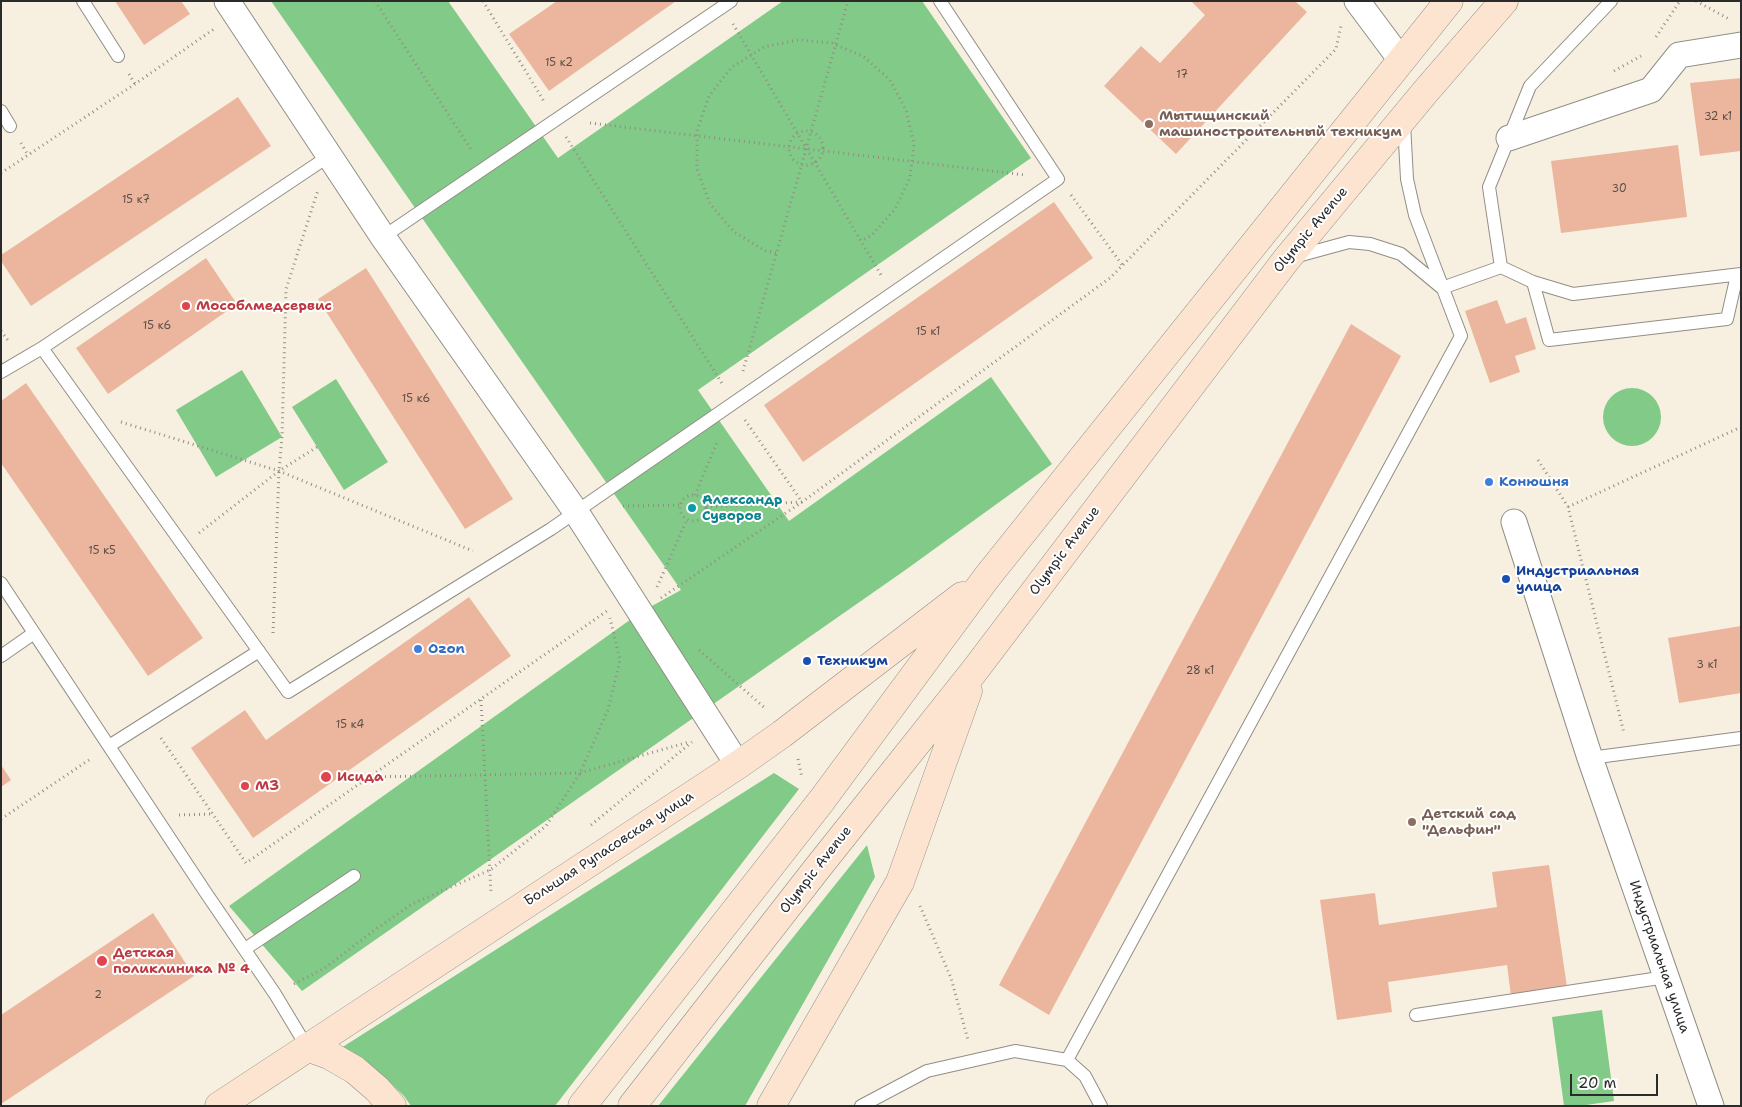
<!DOCTYPE html>
<meta charset="utf-8">
<style>
body{margin:0}
#map{position:relative;width:1742px;height:1107px;overflow:hidden;background:#f7f0e0;font-family:"Shantell Sans",sans-serif}
canvas{display:block}
.frame{position:absolute;inset:0;border:2px solid #2b2b2b;pointer-events:none}
.scale{position:absolute;left:1570px;top:1074px;width:88px;height:22px;box-sizing:border-box;border:2px solid #2b2b2b;border-top:0;padding-left:6px;font-size:15px;line-height:18px;white-space:nowrap;color:#2b2b2b;-webkit-text-stroke:4px #fff;paint-order:stroke}
</style>
<div id="map">
<canvas width="1742" height="1107"></canvas>
<div class="frame"></div>
<div class="scale">20 m</div>
</div>
<script>
const c = document.querySelector('canvas').getContext('2d');
c.lineJoin = 'round';
function fillPath(path, color) {
  c.fillStyle = color;
  c.fill(path, 'evenodd');
}
function shape(rows) {
  const path = new Path2D();
  for (const r of rows) {
    if (r.length === 3) {
      path.moveTo(r[0] + r[2], r[1]);
      path.arc(r[0], r[1], r[2], 0, 2 * Math.PI);
      continue;
    }
    path.moveTo(r[0], r[1]);
    for (let i = 2; i < r.length; i += 2) path.lineTo(r[i], r[i + 1]);
  }
  return path;
}
function stroke(path, color, width, dash) {
  c.strokeStyle = color;
  c.lineWidth = width;
  c.lineCap = dash ? 'butt' : 'round';
  c.setLineDash(dash || []);
  c.stroke(path);
}
function write(font, color, halo, rows, align = 'center') {
  c.font = font + ' "Shantell Sans",sans-serif';
  c.lineWidth = 4;
  c.setLineDash([]);
  c.textBaseline = 'middle';
  c.strokeStyle = halo;
  c.fillStyle = color;
  for (const [text, x, y, turn = 0] of rows) {
    c.save();
    c.translate(x, y);
    c.rotate((+turn || 0) * Math.PI / 180);
    c.textAlign = isNaN(turn) ? turn : align;
    if (halo) c.strokeText(text, 0, 0);
    c.fillText(text, 0, 0);
    c.restore();
  }
}
fillPath(shape([
 [271,1,448,1,558,158,783,1,922,1,1031,158,698,390,789,521,991,377,1052,464,904,571,302,991,229,906,641,612,681,590],
 [242,370,282,437,216,477,176,410],
 [336,379,388,462,344,490,292,407],
 [1632,417,29],
 [774,773,799,789,555,1106,411,1106,404,1096,379,1072,341,1048],
 [867,845,875,877,745,1106,658,1106],
 [1602,1010,1614,1101,1579,1106,1564,1106,1552,1017]
]), '#82ca87');
fillPath(shape([
 [115,1,181,1,190,14,144,45],
 [557,1,676,1,549,91,509,34],
 [1191,1,1295,1,1307,12,1176,154,1104,86,1141,46,1160,63,1205,15],
 [1741,78,1741,151,1700,156,1690,83],
 [238,97,271,146,31,306,1,261,1,255],
 [1678,145,1687,217,1561,233,1551,161],
 [1054,202,1093,258,803,462,764,405],
 [206,258,237,304,108,394,76,348],
 [366,268,513,499,465,529,318,299],
 [1497,300,1506,324,1526,317,1536,349,1515,356,1520,372,1490,383,1465,311],
 [1351,324,1401,356,1049,1015,999,985],
 [26,383,203,638,148,676,1,463,1,401],
 [469,597,511,656,253,838,191,748,245,710,266,740],
 [1741,626,1741,693,1679,703,1668,638],
 [1,765,11,780,1,787],
 [1549,865,1567,987,1511,996,1507,965,1388,982,1392,1012,1337,1020,1320,900,1375,893,1379,925,1497,907,1492,872],
 [153,913,194,976,1,1104,1,1015]
]), '#ebb69d');
const lane = shape([
 [83,1,118,56],
 [1,111,10,126],
 [383,237,731,1],
 [1294,257,1349,242,1370,244,1401,254,1442,288,1501,267,1533,282,1573,294,1741,274],
 [1501,267,1489,187,1530,86,1611,1],
 [1533,282,1549,340,1727,319,1737,275],
 [42,348,288,692,551,529,1058,179,940,1],
 [1,372,42,348,329,156],
 [1,583,206,893,275,994,307,1047],
 [1,656,34,633],
 [109,746,259,651],
 [1590,758,1741,738],
 [245,949,354,876],
 [1416,1015,1666,977],
 [861,1106,927,1071,1015,1051,1067,1060],
 [1101,1106,1085,1076,1067,1060,1461,336,1415,215,1407,179,1404,123]
]);
const street = shape([
 [227,1,383,237,576,512,738,765],
 [1357,1,1401,60],
 [1509,138,1651,90,1679,55,1741,45],
 [1514,522,1590,758,1711,1106]
]);
const secondary = shape([
 [307,1047,329,1055,355,1070,377,1089,392,1106],
 [219,1106,738,765,782,734,962,596],
 [582,1106,822,800,987,577,1449,1],
 [632,1106,819,866,975,670,1286,260,1426,91,1504,1],
 [771,1106,900,882,968,691]
]);
stroke(lane, '#918e86', 14);
stroke(street, '#918e86', 27);
stroke(secondary, '#918e86', 29);
stroke(shape([
 [375,1,472,151],
 [483,1,545,103],
 [1696,1,1729,19],
 [733,24,881,275],
 [1656,37,1680,1],
 [1614,71,1641,56],
 [129,74,135,84],
 [590,123,1025,175],
 [806,148,17],
 [566,137,723,385],
 [21,143,28,155],
 [1,173,135,84,214,29],
 [1071,195,1123,266],
 [776,253,766,251,734,232,710,204,697,169,697,131,709,96,732,67,764,47,798,40,832,43,864,57,890,80,906,110,914,144,910,178,895,209,872,235,861,241],
 [1,331,10,343],
 [743,371,848,1],
 [745,420,802,502],
 [121,422,279,471,473,551],
 [1538,460,1568,507,1624,733],
 [695,495,718,440],
 [693,508,13],
 [623,506,681,505],
 [706,507,802,502],
 [1568,507,1741,427],
 [199,533,279,471,317,447],
 [657,587,687,519],
 [661,598,802,502,1110,278,1336,49,1341,26],
 [273,633,279,471,282,437,286,289,318,190],
 [699,650,766,709],
 [481,700,491,893],
 [161,738,246,863,607,611],
 [798,759,802,778],
 [370,777,580,773,689,742],
 [179,815,212,814],
 [1,819,92,758],
 [591,825,692,742],
 [920,906,951,978,968,1040],
 [294,984,325,968,372,932,412,904,490,870,546,826,580,773,608,710,620,660,610,618]
]), '#918e86', 3, [1, 4]);
stroke(lane, '#fff', 12);
stroke(street, '#fff', 25);
stroke(secondary, '#fde4d1', 28);
for (const [x, y, r, color] of [
 [1149,124,5,"#8d6e63"],
 [186,306,5,"#e0444e"],
 [1489,482,5,"#3f7fe0"],
 [692,508,5,"#0f9aa8"],
 [1506,579,5,"#1a4fb4"],
 [418,649,5,"#3f7fe0"],
 [807,661,5,"#1a4fb4"],
 [326,777,6,"#e0444e"],
 [245,786,5,"#e0444e"],
 [1412,822,5,"#8d6e63"],
 [102,961,6,"#e0444e"]
]) {
  const dot = new Path2D();
  dot.arc(x, y, r, 0, 2 * Math.PI);
  c.fillStyle = color;
  c.fill(dot);
  stroke(dot, '#fff', 2);
}
write('11px', '#5b4e48', null, [
 ["15 к2",559,63],
 ["17",1182,75],
 ["32 к1",1718,117],
 ["30",1619,189],
 ["15 к7",136,200],
 ["15 к6",157,326],
 ["15 к1",928,332],
 ["15 к6",416,399],
 ["15 к5",102,551],
 ["3 к1",1707,665],
 ["28 к1",1200,671],
 ["15 к4",350,725],
 ["2",98,995]
]);
write('bold 14px', '#785e54', '#fff', [
 ["Мытищинский",1159,116],
 ["машиностроительный техникум",1159,132],
 ["Детский сад",1422,814],
 ["\"Дельфин\"",1422,830]
], 'left');
write('14px', '#2b2b2b', '#fff', [
 ["Olympic Avenue",1311,230,-50],
 ["Olympic Avenue",1065,551,-53],
 ["Большая Рупасовская улица",609,849,-33],
 ["Olympic Avenue",816,870,-52],
 ["Индустриальная улица",1659,957,71]
]);
write('bold 14px', '#be3a42', '#fff', [
 ["Мособлмедсервис",196,306],
 ["Исида",337,777],
 ["М3",255,786],
 ["Детская",113,953],
 ["поликлиника № 4",113,969]
], 'left');
write('bold 14px', '#366cbe', '#fff', [
 ["Конюшня",1499,482],
 ["Ozon",428,649]
], 'left');
write('bold 14px', '#0d838f', '#fff', [
 ["Александр",702,500],
 ["Суворов",702,516]
], 'left');
write('bold 14px', '#164399', '#fff', [
 ["Индустриальная",1516,571],
 ["улица",1516,587],
 ["Техникум",817,661]
], 'left');
</script>
